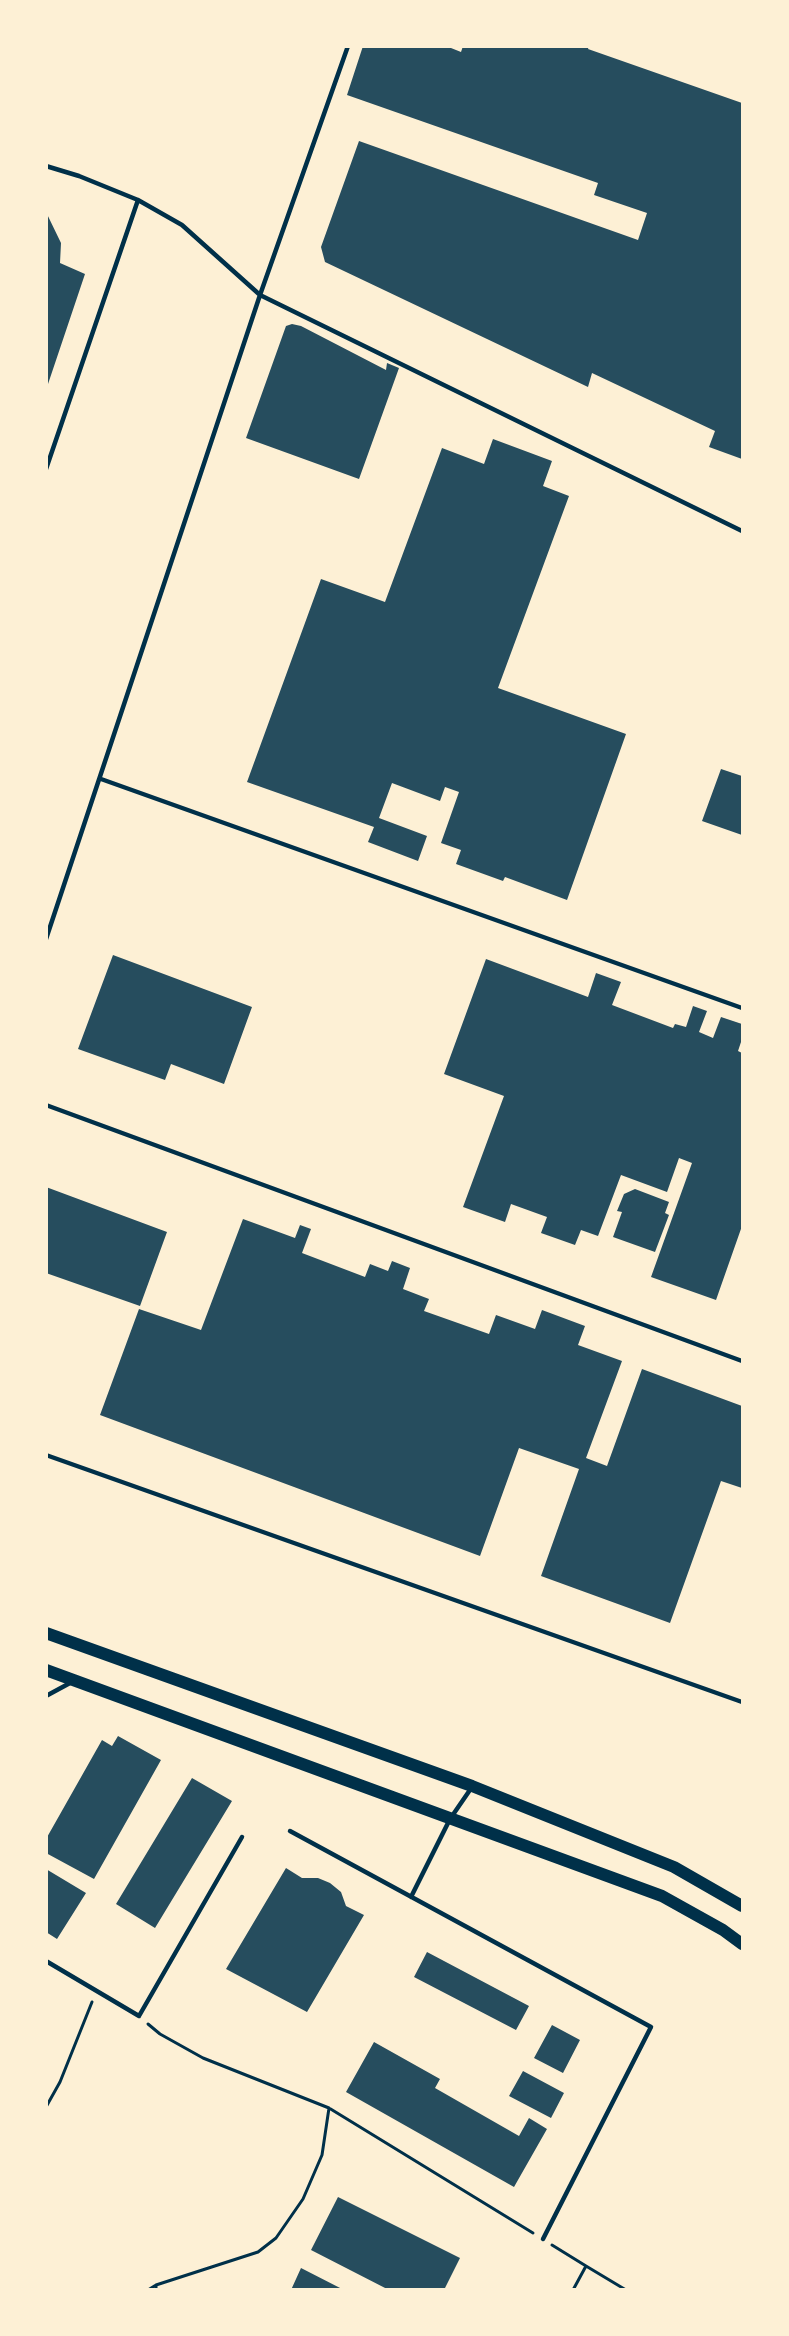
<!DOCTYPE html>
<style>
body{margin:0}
#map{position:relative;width:789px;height:2336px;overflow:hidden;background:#fdf0d5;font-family:"PT Serif",serif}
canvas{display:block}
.frame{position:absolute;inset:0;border:48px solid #fdf0d5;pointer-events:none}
</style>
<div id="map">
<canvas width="789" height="2336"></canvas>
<div class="frame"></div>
</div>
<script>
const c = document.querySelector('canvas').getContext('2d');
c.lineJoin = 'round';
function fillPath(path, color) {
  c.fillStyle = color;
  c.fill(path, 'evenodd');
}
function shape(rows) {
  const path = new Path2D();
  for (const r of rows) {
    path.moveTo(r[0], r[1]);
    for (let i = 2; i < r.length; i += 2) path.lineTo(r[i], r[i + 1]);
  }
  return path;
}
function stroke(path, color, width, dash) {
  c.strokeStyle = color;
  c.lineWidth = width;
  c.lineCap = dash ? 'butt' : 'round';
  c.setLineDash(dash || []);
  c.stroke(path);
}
fillPath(shape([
 [363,46,446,46,461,52,463,46,589,46,588,49,742,103,742,459,709,447,715,431,592,373,588,387,325,262,321,247,359,141,638,240,647,213,594,195,598,183,347,95],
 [46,212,61,243,60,263,85,274,47,387],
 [292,324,301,326,386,370,387,363,399,368,359,479,246,438,286,326],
 [493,439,552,461,543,486,569,496,498,688,626,734,567,900,505,877,503,881,456,864,461,850,441,843,459,792,445,787,440,801,392,783,379,818,427,836,418,861,368,842,374,827,247,782,321,579,385,602,442,448,484,464],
 [721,769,742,776,742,835,702,821],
 [113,955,252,1007,224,1084,171,1064,165,1080,78,1049],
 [486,959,588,997,596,973,621,982,612,1005,673,1028,675,1024,686,1027,693,1006,707,1011,699,1032,713,1038,721,1017,742,1024,742,1039,738,1051,742,1053,742,1226,716,1300,651,1277,692,1163,679,1158,667,1192,621,1175,598,1236,581,1230,575,1245,541,1233,547,1217,511,1204,505,1222,463,1207,504,1096,444,1074],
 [46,1187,167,1232,140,1306,46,1273],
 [635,1189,669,1202,665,1213,669,1215,655,1252,613,1237,622,1212,617,1211,624,1194],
 [243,1219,295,1238,300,1225,311,1229,302,1253,365,1277,370,1264,388,1271,392,1261,410,1268,403,1289,429,1299,424,1311,489,1334,496,1315,535,1329,542,1310,585,1326,578,1345,622,1361,586,1458,607,1466,642,1369,742,1406,742,1488,721,1481,670,1623,541,1576,579,1469,519,1448,480,1556,100,1415,139,1309,201,1330],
 [118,1736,161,1760,94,1879,46,1853,46,1839,102,1740,112,1746],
 [192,1778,232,1801,155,1928,116,1904],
 [286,1868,302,1878,318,1878,330,1883,341,1892,346,1906,364,1915,307,2012,226,1969],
 [46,1869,86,1893,57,1939,46,1932],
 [427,1952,529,2006,516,2030,414,1977],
 [552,2025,580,2040,563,2073,534,2058],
 [374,2042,440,2079,435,2088,519,2136,529,2118,547,2129,514,2187,346,2092],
 [523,2071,564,2093,551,2118,509,2096],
 [338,2197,460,2258,444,2290,389,2290,311,2250],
 [301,2268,344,2290,291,2290]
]), '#264d5e');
stroke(shape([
 [148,2024,160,2034,203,2058,329,2108,533,2233],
 [46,2107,60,2082,92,2002],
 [552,2245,586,2266,573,2290],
 [586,2266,626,2290],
 [148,2290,156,2285],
 [156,2290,156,2285,258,2252,276,2238,303,2199,322,2155,329,2108]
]), '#003049', 3);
stroke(shape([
 [46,166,79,176,138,200,182,225,260,295,742,531],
 [46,469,138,200],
 [101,779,742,1008],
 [46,939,260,295,348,46],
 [46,1105,742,1361],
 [46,1455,742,1702],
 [46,1696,70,1683],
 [290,1831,651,2027,543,2239],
 [411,1897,450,1819,472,1787],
 [46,1961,139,2016,242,1837]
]), '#003049', 4.5);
stroke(shape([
 [46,1633,472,1786,674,1867,742,1906],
 [46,1670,662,1896,723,1930,742,1944]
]), '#003049', 12);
</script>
